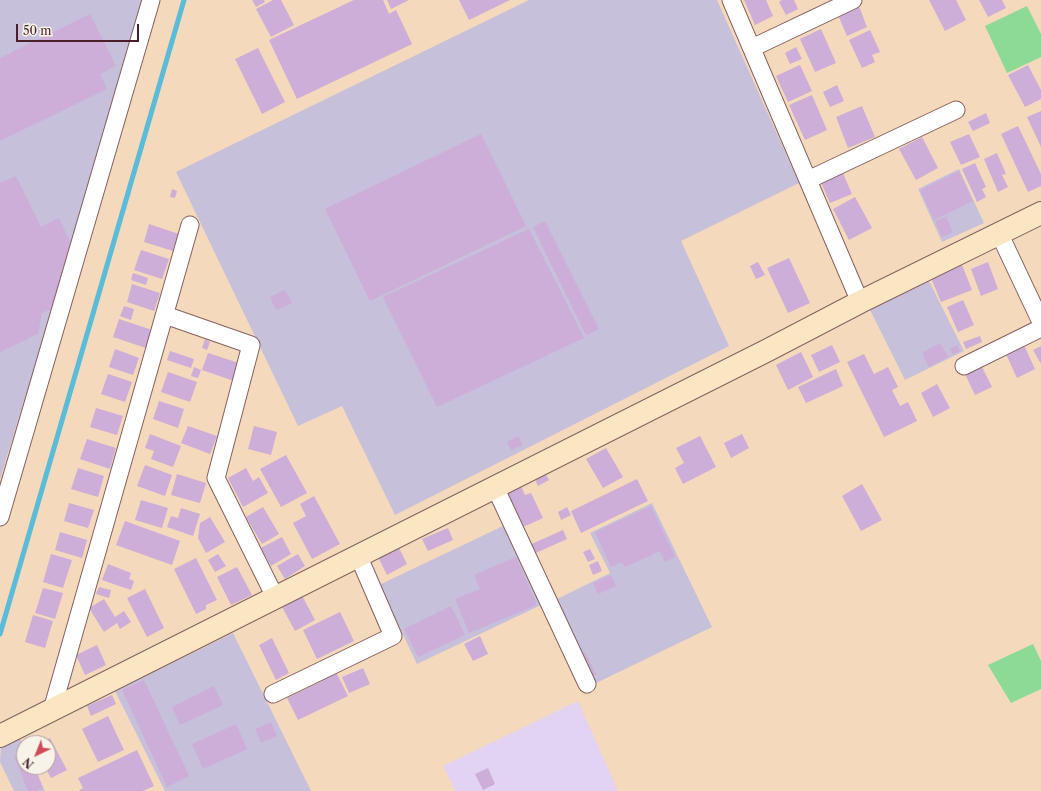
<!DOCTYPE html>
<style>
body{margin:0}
#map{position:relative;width:1041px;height:791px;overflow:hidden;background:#f4d9bc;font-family:"Libre Caslon Text",serif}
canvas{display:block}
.north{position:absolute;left:16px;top:735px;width:40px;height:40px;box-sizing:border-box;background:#f7f3e8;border:1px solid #b29e9c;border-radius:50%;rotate:223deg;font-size:11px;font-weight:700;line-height:16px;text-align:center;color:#4a1f2b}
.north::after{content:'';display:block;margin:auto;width:14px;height:18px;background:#d1495b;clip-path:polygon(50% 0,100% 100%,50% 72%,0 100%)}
.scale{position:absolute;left:16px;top:24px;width:123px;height:18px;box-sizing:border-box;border:2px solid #4a1f2b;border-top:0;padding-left:5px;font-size:12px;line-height:14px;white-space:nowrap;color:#4a1f2b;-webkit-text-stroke:3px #f7f3e8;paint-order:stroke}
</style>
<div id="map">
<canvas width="1041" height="791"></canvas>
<div class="north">N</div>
<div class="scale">50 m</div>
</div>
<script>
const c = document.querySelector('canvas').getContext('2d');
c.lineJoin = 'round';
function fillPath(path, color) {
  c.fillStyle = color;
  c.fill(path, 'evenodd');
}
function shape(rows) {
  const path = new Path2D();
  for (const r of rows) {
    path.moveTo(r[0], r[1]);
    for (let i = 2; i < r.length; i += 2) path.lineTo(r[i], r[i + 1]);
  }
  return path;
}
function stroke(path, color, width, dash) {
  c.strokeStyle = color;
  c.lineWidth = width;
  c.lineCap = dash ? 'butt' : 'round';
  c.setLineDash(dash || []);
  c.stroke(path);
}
fillPath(shape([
 [578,701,618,791,455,791,443,766]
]), '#e3d3f2');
fillPath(shape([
 [0,0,142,0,77,228,0,479],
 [529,0,717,0,799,183,681,241,729,346,395,515,342,406,298,426,176,172],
 [959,169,984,223,942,242,918,189],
 [927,277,964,351,905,380,868,306],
 [652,503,712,627,592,685,551,602,610,573,590,533],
 [503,526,541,605,417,664,379,585],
 [233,633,311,791,165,791,115,691],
 [20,738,24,747,24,767,33,767,45,791,14,791,0,762,1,747]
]), '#c6c0da');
fillPath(shape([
 [1027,6,1041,34,1041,57,1007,73,985,26],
 [1033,644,1041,661,1041,689,1011,703,988,665]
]), '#8dd996');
stroke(shape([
 [0,634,184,0]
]), '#5bbcd9', 5);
fillPath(shape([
 [252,0,264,0,265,2,256,7],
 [273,0,281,0,294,25,271,37,256,9],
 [354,0,383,0,389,14,396,10,412,44,297,99,269,40],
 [387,0,409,0,391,9],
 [459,0,510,0,469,20],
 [744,0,766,0,773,16,755,25],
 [782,0,794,0,798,9,786,15,779,2],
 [929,0,956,0,966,20,945,31],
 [979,0,1002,0,1006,8,988,17],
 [859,6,867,27,847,36,838,15],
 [90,14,116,66,100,74,107,89,0,141,0,58],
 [821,29,836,63,815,72,800,39],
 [870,30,880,52,872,55,875,62,862,68,849,40],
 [796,47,802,59,790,64,785,53],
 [258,48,285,102,262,114,235,59],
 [800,65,812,91,788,102,776,76],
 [1028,65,1041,90,1041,99,1025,107,1008,75],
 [837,85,844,101,830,107,823,92],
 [812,95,827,130,805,140,789,105],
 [862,106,875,137,848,148,836,117],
 [1041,111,1041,147,1027,117],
 [986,113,990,123,973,131,968,122],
 [1018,126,1041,174,1041,186,1028,192,1001,134],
 [481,134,526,226,370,301,325,209],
 [969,134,980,157,961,165,950,142],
 [922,137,938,168,916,180,899,149],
 [997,153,1006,174,1002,175,1008,187,998,192,984,159],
 [975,163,986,187,982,189,986,197,977,202,962,169],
 [842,171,852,194,830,203,820,180],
 [959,171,973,201,934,220,920,190],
 [16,176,41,227,59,218,71,244,53,308,42,313,38,334,0,352,0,183],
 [172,189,177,191,175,198,170,197],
 [855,197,872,228,849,240,833,209],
 [946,217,953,232,942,237,935,221],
 [545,221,599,329,586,335,533,227],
 [149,224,179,234,173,251,144,242],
 [529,229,584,338,437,407,383,297],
 [141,250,169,259,162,279,134,270],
 [789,258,810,303,788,313,767,268],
 [758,262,765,275,756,279,750,266],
 [988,262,998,289,981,296,971,269],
 [962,265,972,290,941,302,931,278],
 [133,273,148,278,146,285,131,280],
 [132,284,160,293,154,311,127,302],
 [285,290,292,303,276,310,270,297],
 [963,300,974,325,958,332,947,307],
 [124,306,134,309,131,320,120,316],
 [119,319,152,330,146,348,113,337],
 [980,336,982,342,966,349,963,342],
 [205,339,210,342,207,350,202,348],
 [940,343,948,357,929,367,922,353],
 [1023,343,1035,369,1017,378,1005,352],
 [832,345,840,362,819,372,811,355],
 [957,345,960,351,953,355,950,349],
 [1041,346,1041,364,1033,350],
 [115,349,139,358,133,375,109,367],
 [170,351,194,359,191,368,167,360],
 [801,352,813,377,788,390,776,365],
 [208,353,239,363,234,381,202,370],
 [864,354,874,374,888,367,898,387,892,390,900,406,908,402,917,421,884,437,847,362],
 [980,363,992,387,975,395,963,370],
 [194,367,201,370,198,378,191,376],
 [836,369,843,386,806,403,798,387],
 [168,372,197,382,190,402,161,392],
 [108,374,132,382,125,402,101,394],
 [937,384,950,408,933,417,921,393],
 [159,401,184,409,178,428,153,419],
 [96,408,123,416,117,435,90,427],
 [188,426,217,436,210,454,181,443],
 [254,426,277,432,271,455,248,449],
 [150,434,181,446,173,467,151,459,154,451,145,448],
 [742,434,749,448,731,458,724,443],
 [518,436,523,445,511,450,507,442],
 [700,436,716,467,683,484,675,468,684,463,676,448],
 [87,439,116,448,110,469,80,459],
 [606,448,623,477,603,488,586,459],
 [286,455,307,493,281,507,260,469],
 [145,465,172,475,165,496,137,486],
 [78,468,104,476,98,497,71,489],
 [246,468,253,481,259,477,268,493,243,507,228,478],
 [544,471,549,480,538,486,534,477],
 [177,474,206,483,200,503,171,495],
 [637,479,648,501,581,533,571,511],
 [519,482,525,495,531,493,543,518,523,527,504,489],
 [862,484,882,520,861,531,842,496],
 [314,496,340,544,312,559,293,523,306,516,300,504],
 [141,500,168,508,162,528,135,520],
 [69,503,94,510,88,528,64,521],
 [651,506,675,557,665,562,660,551,625,567,622,562,611,567,595,532],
 [263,507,279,534,262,544,246,517],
 [567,507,571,515,561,520,558,512],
 [181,508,200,514,193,536,167,527,171,516,178,518],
 [210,517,225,542,206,553,198,538,200,523],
 [125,521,180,541,172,565,116,545],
 [448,528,453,540,428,551,422,539],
 [563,530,567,539,529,556,525,547],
 [60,532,87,540,82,558,55,550],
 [282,537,291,554,271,566,261,548],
 [398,546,407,564,387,575,378,557],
 [590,549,595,559,588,562,583,552],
 [51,554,72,560,63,588,43,582],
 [218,554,226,566,215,572,208,560],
 [298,554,305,566,285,579,277,566],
 [516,557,537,605,469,633,455,599,480,589,474,575],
 [196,558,217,600,206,605,206,609,196,614,174,569],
 [598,561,602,571,593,575,589,565],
 [108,564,131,573,129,579,134,581,131,590,102,580],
 [237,567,252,595,231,605,217,577],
 [611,575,616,586,598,594,593,583],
 [99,587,111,590,109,598,96,594],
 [43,588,63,593,55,619,35,613],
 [145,589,164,628,147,637,127,598],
 [301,594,315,620,295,631,281,605],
 [104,599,115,617,124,611,131,622,120,629,117,623,104,632,89,608],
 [451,606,465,635,418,657,404,629],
 [340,612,354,641,317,659,303,630],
 [33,615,53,621,45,648,25,642],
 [480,636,488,654,473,661,464,644],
 [272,638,289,673,276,680,259,645],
 [97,645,106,665,85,675,76,655],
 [585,652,596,674,590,677,579,655],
 [363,668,370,684,349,693,342,677],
 [335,670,348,696,298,720,287,698,322,681,320,677],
 [144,680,189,776,167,787,122,690],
 [214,686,223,705,180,725,172,707],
 [112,695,116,704,91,716,87,706],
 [108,716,124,750,98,762,82,729],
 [271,722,277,736,261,743,255,729],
 [236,724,247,749,203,769,192,744],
 [50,738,67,770,51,778,45,767,48,767,48,743,39,743],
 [137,750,154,786,143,791,78,791,83,788,78,778],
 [24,752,24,767,35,767,43,788,36,791,28,791,14,756],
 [488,768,495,784,483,790,475,774]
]), '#ccaed8');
const street = shape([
 [731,0,860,302],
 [752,48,853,0],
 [808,180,956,110],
 [999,233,1041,322],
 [165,315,251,345,216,478,275,597],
 [964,366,1041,328],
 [495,487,587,684],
 [0,517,151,0],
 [273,694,393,636,358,555],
 [52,710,190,225]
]);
const secondary = shape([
 [0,736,768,350,860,302,1041,213]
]);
stroke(street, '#86605e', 19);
stroke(secondary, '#86605e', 24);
stroke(street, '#fff', 17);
stroke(secondary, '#fbe6c4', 22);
</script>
